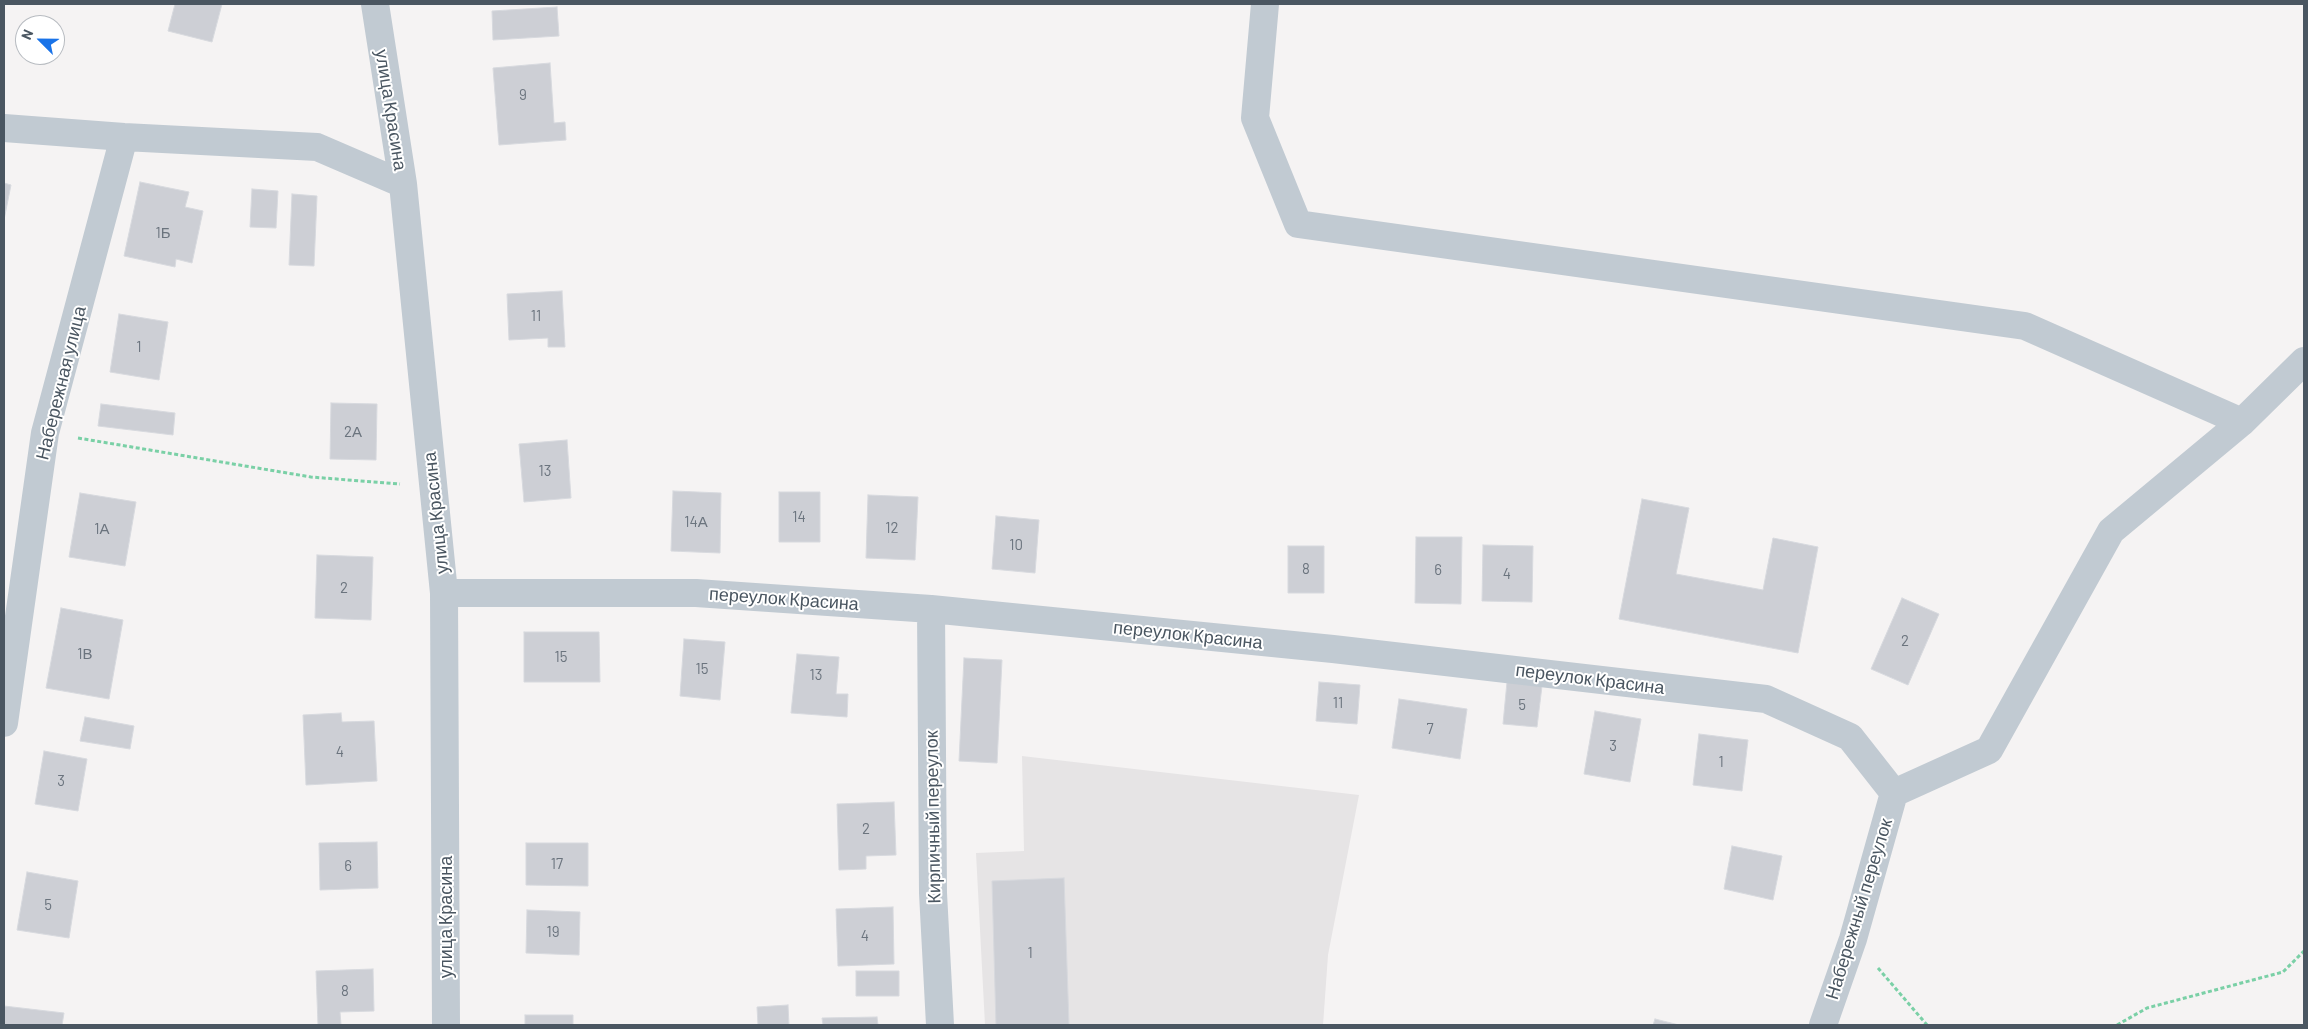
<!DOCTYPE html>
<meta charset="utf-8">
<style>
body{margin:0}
#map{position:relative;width:2308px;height:1029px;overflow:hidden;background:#f5f3f3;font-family:Barlow,sans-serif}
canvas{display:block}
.frame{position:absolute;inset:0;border:5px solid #4a5661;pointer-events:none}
.north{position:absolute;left:15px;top:15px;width:50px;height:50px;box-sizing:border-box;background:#fff;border:1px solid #b7bbc0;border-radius:50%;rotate:293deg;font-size:14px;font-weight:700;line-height:20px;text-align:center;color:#4a5661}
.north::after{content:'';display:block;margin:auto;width:18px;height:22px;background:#1a73e8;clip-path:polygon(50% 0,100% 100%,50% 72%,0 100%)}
</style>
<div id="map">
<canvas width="2308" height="1029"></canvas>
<div class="frame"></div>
<div class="north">N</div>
</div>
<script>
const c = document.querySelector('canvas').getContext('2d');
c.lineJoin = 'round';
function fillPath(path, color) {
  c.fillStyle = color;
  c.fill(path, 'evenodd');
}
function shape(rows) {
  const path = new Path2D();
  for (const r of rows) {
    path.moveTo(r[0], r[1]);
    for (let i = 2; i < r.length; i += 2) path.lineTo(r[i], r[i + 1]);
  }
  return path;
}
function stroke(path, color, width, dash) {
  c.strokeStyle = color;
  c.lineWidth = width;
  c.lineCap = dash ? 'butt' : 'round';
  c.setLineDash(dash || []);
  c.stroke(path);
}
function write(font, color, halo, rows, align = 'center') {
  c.font = font + ' Barlow,sans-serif';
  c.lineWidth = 4;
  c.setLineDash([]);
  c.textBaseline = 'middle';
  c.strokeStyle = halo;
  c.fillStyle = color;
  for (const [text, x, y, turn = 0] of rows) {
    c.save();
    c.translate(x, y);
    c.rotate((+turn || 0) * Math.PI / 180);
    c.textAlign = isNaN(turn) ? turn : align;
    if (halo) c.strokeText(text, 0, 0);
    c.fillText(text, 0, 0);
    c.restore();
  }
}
fillPath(shape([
 [1022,756,1359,795,1328,955,1323,1025,985,1025,976,853,1024,851]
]), '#e6e4e5');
const building = shape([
 [175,4,222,4,212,42,168,31,175,4],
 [557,7,559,36,493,40,492,11,557,7],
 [550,63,554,123,565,122,566,140,499,145,493,68,550,63],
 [140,182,189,192,185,207,203,211,192,263,176,259,175,267,124,256,140,182],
 [4,183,11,185,4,220,4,183],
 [252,189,278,191,276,228,250,227,252,189],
 [292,194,317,196,314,266,289,265,292,194],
 [562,291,565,347,548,347,548,338,509,340,507,294,562,291],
 [119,314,168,322,159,380,110,372,119,314],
 [331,403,377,404,376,460,330,459,331,403],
 [101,404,175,413,173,435,98,426,101,404],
 [567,440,571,498,524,502,519,444,567,440],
 [673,491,721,493,720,553,671,551,673,491],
 [779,492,820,492,820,542,779,542,779,492],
 [80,493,136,502,125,566,69,557,80,493],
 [868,495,918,497,915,560,866,558,868,495],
 [1642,499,1689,508,1676,574,1763,590,1773,538,1818,547,1798,653,1619,619,1642,499],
 [996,516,1039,520,1035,573,992,569,996,516],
 [1416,537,1462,537,1461,604,1415,603,1416,537],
 [1483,545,1533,546,1532,602,1482,601,1483,545],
 [1288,546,1324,546,1324,593,1288,593,1288,546],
 [317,555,373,557,371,620,315,618,317,555],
 [1902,598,1939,614,1908,685,1871,669,1902,598],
 [61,608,123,620,109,699,46,688,61,608],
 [524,632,599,632,600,682,524,682,524,632],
 [684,639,725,642,720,700,680,696,684,639],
 [797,654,839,657,836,694,848,694,847,717,791,713,797,654],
 [964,658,1002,660,997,763,959,761,964,658],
 [1319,682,1360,685,1357,724,1316,721,1319,682],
 [1507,682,1542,686,1537,727,1503,724,1507,682],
 [1399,699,1467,709,1460,759,1392,748,1399,699],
 [1595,711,1641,719,1630,782,1584,774,1595,711],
 [341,713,342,722,374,721,377,781,306,785,303,715,341,713],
 [85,717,134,726,130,749,80,741,85,717],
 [1699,734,1748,740,1742,791,1693,785,1699,734],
 [44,751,87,759,78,811,35,804,44,751],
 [894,802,896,855,866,856,866,869,839,870,837,804,894,802],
 [377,842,378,888,320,890,319,843,377,842],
 [526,843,588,843,588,886,526,885,526,843],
 [1732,846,1782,856,1773,900,1724,889,1732,846],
 [27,872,78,881,69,938,17,930,27,872],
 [1064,878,1069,1025,996,1025,992,881,1064,878],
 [893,907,894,964,838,966,836,909,893,907],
 [527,910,580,912,579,955,526,953,527,910],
 [373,969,374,1011,340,1012,341,1025,318,1025,316,971,373,969],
 [856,971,899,971,899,996,856,996,856,971],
 [788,1005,789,1025,758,1025,757,1007,788,1005],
 [4,1006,64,1013,62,1025,4,1025,4,1006],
 [525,1015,573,1015,573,1025,525,1025,525,1015],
 [877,1017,878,1025,823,1025,822,1018,877,1017],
 [1655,1019,1679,1025,1653,1025,1655,1019]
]);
fillPath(building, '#cdcfd5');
stroke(building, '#d7d9de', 1);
stroke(shape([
 [78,438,311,477,400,484],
 [1878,968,1927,1025],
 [2117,1025,2147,1008,2283,972,2304,951]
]), '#7ad0a6', 3, [4, 2.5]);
stroke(shape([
 [375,4,403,184,444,593,446,1025],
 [1265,4,1255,118,1298,224,2025,326,2242,422],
 [4,128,124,137,317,147,403,184],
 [444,593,696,593,931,609,1333,649,1766,699,1850,737,1894,793],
 [931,609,933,893,940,1025],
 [4,723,45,433,124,137],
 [1894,793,1989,750,2111,531,2242,422,2304,361],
 [1823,1025,1853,939,1894,793]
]), '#c1cad2', 28);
write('15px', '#6b747e', null, [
 ["9",523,95],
 ["1Б",163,233],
 ["11",536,316],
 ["1",139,347],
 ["2А",353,432],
 ["13",545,471],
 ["14",799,517],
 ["14А",696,522],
 ["12",892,528],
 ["1А",102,529],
 ["10",1016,545],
 ["8",1306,569],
 ["6",1438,570],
 ["4",1507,574],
 ["2",344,588],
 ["2",1905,641],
 ["1В",85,654],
 ["15",561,657],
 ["15",702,669],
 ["13",816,675],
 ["11",1338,703],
 ["5",1522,705],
 ["7",1430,729],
 ["3",1613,746],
 ["4",340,752],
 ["1",1721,762],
 ["3",61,781],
 ["2",866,829],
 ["17",557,864],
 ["6",348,866],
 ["5",48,905],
 ["19",553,932],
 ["4",865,936],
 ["1",1030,953],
 ["8",345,991]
]);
write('18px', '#4a5661', '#fff', [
 ["улица Красина",391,110,81],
 ["Набережная улица",61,383,-76],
 ["улица Красина",436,513,-96],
 ["переулок Красина",784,599,4],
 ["переулок Красина",1188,635,6],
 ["переулок Красина",1590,679,7],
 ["Кирпичный переулок",933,817,-91],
 ["Набережный переулок",1859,909,-73],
 ["улица Красина",446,917,-90]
]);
</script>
